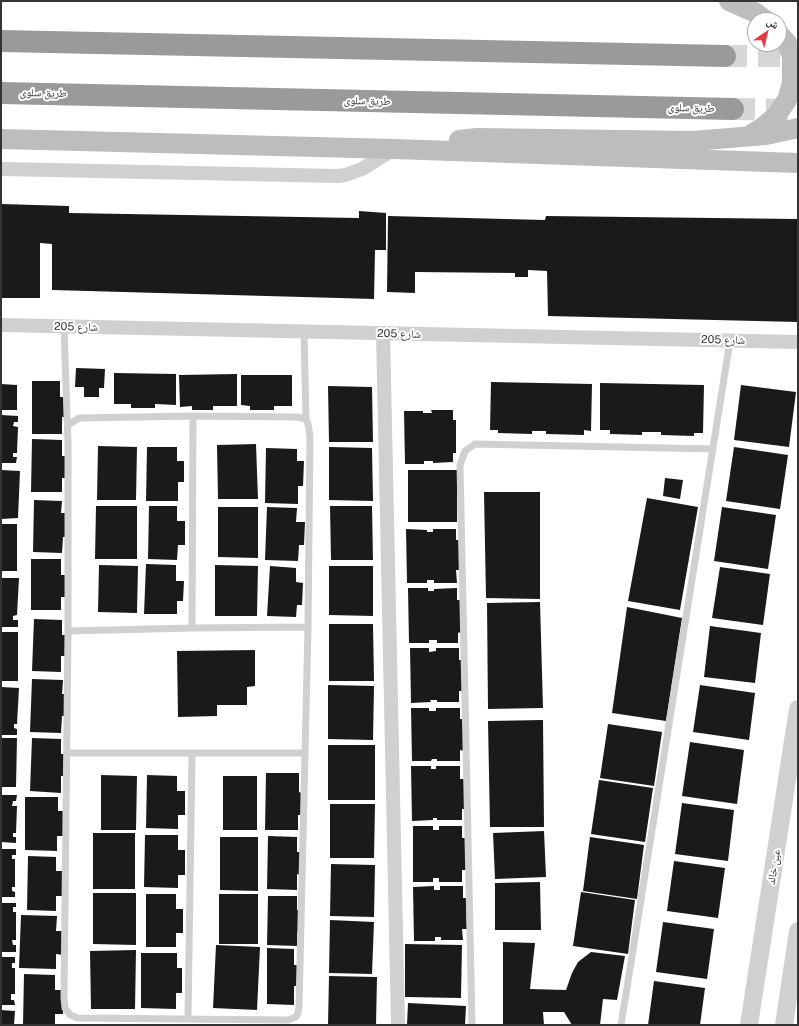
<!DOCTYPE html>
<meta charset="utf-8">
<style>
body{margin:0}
#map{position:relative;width:799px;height:1026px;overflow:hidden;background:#fff;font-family:"Public Sans","Noto Naskh Arabic",sans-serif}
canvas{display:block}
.frame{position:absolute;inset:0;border:2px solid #333;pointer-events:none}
.north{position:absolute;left:747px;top:12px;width:40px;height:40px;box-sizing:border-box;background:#fff;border:1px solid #adadad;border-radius:50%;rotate:34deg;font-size:11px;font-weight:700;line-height:16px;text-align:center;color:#333}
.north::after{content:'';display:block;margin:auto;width:14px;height:18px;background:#e63946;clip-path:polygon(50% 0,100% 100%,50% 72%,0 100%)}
</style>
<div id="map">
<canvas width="799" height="1026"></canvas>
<div class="frame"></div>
<div class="north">ش</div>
</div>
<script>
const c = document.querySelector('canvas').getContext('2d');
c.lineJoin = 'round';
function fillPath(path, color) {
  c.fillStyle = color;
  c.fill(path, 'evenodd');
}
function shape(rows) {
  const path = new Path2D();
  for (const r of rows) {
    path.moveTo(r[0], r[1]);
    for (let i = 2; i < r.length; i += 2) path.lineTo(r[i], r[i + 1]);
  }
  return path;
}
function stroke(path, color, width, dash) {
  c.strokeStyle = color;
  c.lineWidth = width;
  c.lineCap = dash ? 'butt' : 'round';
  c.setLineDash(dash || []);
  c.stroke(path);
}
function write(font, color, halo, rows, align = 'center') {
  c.font = font + ' "Public Sans","Noto Naskh Arabic",sans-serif';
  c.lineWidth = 4;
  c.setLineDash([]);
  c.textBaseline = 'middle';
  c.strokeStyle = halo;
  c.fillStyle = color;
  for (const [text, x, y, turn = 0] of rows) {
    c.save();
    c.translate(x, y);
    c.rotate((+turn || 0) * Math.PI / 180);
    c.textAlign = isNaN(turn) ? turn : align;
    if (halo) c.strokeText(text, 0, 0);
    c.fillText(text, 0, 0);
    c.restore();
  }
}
fillPath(shape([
 [1,204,69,206,69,213,359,218,359,211,386,213,386,250,375,250,374,299,52,290,52,244,40,243,40,298,1,298],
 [388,216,545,220,546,216,798,219,798,322,548,316,547,271,528,270,528,277,515,277,515,273,415,272,415,293,387,292],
 [76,368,105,369,104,388,99,388,99,397,84,397,84,387,75,387],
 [114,373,176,374,176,405,155,404,155,408,131,408,131,404,114,404],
 [237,374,237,406,213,406,213,410,192,410,192,406,180,407,179,375],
 [241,375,292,375,292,406,274,406,274,410,250,410,250,406,241,405],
 [32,381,60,381,60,397,66,397,66,417,62,417,62,434,32,434],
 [491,382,592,384,591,431,584,430,584,435,546,434,546,431,532,431,532,434,498,433,498,430,490,430],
 [600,383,704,385,703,433,694,433,694,436,661,435,661,432,642,432,642,435,610,434,610,430,600,430],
 [1,384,17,385,17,410,1,410],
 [741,385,796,392,789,447,734,440],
 [328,386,372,387,373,442,329,442],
 [431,410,453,410,453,420,456,420,456,453,453,453,453,462,433,463,433,461,424,461,424,464,405,464,404,411,423,411,423,413,432,413],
 [1,415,18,416,18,422,14,422,13,426,18,427,17,453,13,453,13,457,17,457,16,463,1,463],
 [32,439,62,440,62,456,66,456,66,478,62,478,62,492,31,492],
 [256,444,258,499,218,499,217,445],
 [98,446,137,447,136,500,97,500],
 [147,447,177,447,177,461,184,461,184,482,178,482,178,501,146,501],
 [329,447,372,448,373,501,329,500],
 [734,447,788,455,780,509,726,501],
 [266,448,297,449,297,461,304,461,303,486,298,486,298,504,265,503],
 [1,470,20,471,18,518,1,519],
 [408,470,457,470,457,522,408,522],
 [665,478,683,480,680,499,663,496],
 [484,492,540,492,540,599,486,598],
 [647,498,698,507,680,610,628,601],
 [34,500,62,501,61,513,67,513,66,537,63,537,62,553,33,552],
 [96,506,137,506,137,559,95,559],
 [149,506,177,506,177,521,185,521,185,545,178,545,177,560,148,559],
 [330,506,372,506,373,560,331,560],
 [218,507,258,507,258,558,218,557],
 [267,507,297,508,296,522,305,522,304,545,299,545,298,561,265,560],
 [722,507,776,515,768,569,714,561],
 [1,524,17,524,17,571,1,571],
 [406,529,427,530,427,532,433,532,433,529,456,529,456,540,459,540,459,570,456,570,457,583,434,583,434,580,427,580,427,583,407,583],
 [31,559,61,559,61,575,66,575,66,597,61,597,61,610,31,610],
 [146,564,176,565,176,581,184,581,183,601,177,601,177,614,144,614],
 [99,565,138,566,137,613,98,612],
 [215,565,258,566,257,616,215,616],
 [270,566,296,568,296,582,303,583,302,605,297,605,296,617,267,616],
 [329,566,373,566,373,616,329,615],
 [720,567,770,574,763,625,712,618],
 [1,578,19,578,17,615,13,616,13,620,18,620,18,627,1,627],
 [408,588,428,588,428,591,434,591,434,589,457,588,457,600,461,600,461,632,458,633,458,643,437,643,437,640,429,640,429,643,409,643],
 [540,602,543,708,488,709,487,603],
 [627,607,682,618,666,721,612,713],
 [34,619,62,620,62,635,66,635,66,656,61,656,61,672,32,671],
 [329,624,373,624,374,681,329,681],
 [710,626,761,633,755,683,704,677],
 [1,632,18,632,18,681,1,681],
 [410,648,429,648,429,652,436,651,436,648,459,648,459,660,462,660,462,691,459,691,459,702,437,702,437,700,430,700,431,702,411,703],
 [255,650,255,686,247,687,247,705,217,705,217,716,178,717,177,651],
 [32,679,63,680,62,694,66,694,65,716,62,716,61,733,30,732],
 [328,685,374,686,373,740,328,739],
 [700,685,755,693,749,740,693,732],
 [1,687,19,688,17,724,14,724,14,728,17,729,17,735,1,735],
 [411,708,429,708,429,711,436,711,436,708,460,708,460,719,463,719,464,751,460,750,460,761,437,761,437,759,432,759,431,761,412,761],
 [543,720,544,827,490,827,488,721],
 [608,724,662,732,654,786,600,778],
 [1,738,17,738,16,787,1,787],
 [32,738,61,739,61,754,65,754,64,776,61,776,61,793,30,791],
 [690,742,744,750,737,804,682,796],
 [328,745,375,745,375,800,328,800],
 [411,766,431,766,431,769,436,769,436,766,460,766,460,779,464,779,464,809,462,809,462,820,437,820,437,818,433,818,433,820,412,821],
 [266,773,299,773,299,792,302,793,302,815,298,815,298,830,265,830],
 [101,775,137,776,136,830,101,830],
 [147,775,177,776,177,791,185,791,185,815,178,815,178,829,146,828],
 [223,776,257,776,257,830,223,830],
 [599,780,653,788,645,842,591,834],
 [1,795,17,795,16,801,13,801,12,806,17,806,16,833,13,833,13,837,16,837,16,843,1,842],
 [25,797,58,797,58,811,64,811,64,836,57,836,57,851,25,850],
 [682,803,734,810,728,861,675,854],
 [330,804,375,804,374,858,330,858],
 [413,826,433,826,433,830,439,830,439,826,462,826,462,838,466,838,466,870,462,870,462,882,439,882,439,878,433,878,433,882,413,882],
 [544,831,546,877,495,879,493,833],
 [93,833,135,833,135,889,93,889],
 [145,835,178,835,178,850,185,850,185,875,178,875,178,888,144,887],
 [268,836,297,837,297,852,301,852,300,875,297,874,297,890,267,889],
 [220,837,258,837,258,891,220,890],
 [590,837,644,845,637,899,583,891],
 [1,849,16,849,16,855,12,855,12,859,15,859,15,887,12,887,12,891,15,892,15,897,1,897],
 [28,856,56,857,56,871,63,871,63,896,56,896,56,911,27,910],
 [674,861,725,868,718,918,667,911],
 [331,864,375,865,374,917,330,916],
 [540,882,541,930,495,930,495,883],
 [434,886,434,890,440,890,440,886,463,886,463,898,466,898,467,929,462,929,463,940,441,940,441,937,435,937,435,941,414,941,413,887],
 [581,892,635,900,628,954,573,946],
 [93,893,136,893,136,945,93,944],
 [146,894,176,894,176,909,183,909,183,933,176,933,176,947,146,947],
 [219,894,258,894,258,944,219,944],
 [268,896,297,896,297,910,300,910,300,933,297,933,297,946,267,945],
 [1,903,16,903,16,907,13,907,13,912,16,912,16,940,12,940,13,945,16,945,16,952,1,952],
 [21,915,57,916,56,931,64,931,63,955,56,954,56,969,19,968],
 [330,920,374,922,372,974,329,973],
 [663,922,714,929,707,979,656,972],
 [503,942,535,943,530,989,566,990,572,973,578,962,591,952,625,956,617,1000,603,999,600,1025,572,1025,564,1012,543,1012,544,1025,503,1025],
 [405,944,462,945,461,998,405,997],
 [216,945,260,947,257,1010,213,1008],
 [267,948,294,949,294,965,297,965,297,986,294,986,294,1005,267,1004],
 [136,950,135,1009,91,1009,90,951],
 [141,953,177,953,177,968,182,968,182,993,176,993,176,1009,141,1008],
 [1,957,15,957,15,963,12,963,12,968,15,968,15,994,11,994,11,1000,14,1000,15,1005,1,1005],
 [24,974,55,975,55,990,63,990,63,1014,55,1014,55,1025,23,1025],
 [329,976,377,977,376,1025,328,1025],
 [654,981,705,988,700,1025,648,1025],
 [408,1003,466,1006,465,1025,407,1025],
 [1,1010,15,1011,14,1025,1,1025]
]), '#1a1a1a');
stroke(shape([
 [725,56,798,56],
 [733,109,798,110]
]), '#d6d6d6', 22, [22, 11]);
stroke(shape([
 [64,327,68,444,68,631,64,998,65,1008,70,1015,78,1018,288,1020,296,1017,298,1013,299,1006,308,627,310,436,308,424,306,419,297,417,193,416,79,418,68,425],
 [304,332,306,419],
 [192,628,193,416],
 [68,631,192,628,308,627],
 [67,753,305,753],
 [188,1018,192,753],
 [472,1025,460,465,465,451,475,444,713,449],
 [621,1025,730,341]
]), '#d0d0d0', 7);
stroke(shape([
 [1,169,337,176,345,175,362,169,394,149],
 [1,325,798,342],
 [383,333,398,1025]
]), '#d0d0d0', 14);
stroke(shape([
 [749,1025,798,709],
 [784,1025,798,931]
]), '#d0d0d0', 18);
stroke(shape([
 [729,1,756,13,765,20],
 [750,135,763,127,776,116,787,100,792,83,792,57,787,43,779,34],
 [1,139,394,149,798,163],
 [459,140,477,138,693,141,766,135,798,128]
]), '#bdbdbd', 20);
stroke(shape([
 [1,41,725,56],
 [1,93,733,109]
]), '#9a9a9a', 22);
write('11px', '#333', '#fff', [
 ["طريق سلوى",43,93,1],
 ["طريق سلوى",367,101,1],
 ["طريق سلوى",691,108,1],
 ["شارع 205",76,327,1],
 ["شارع 205",399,334,1],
 ["شارع 205",723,340,1],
 ["عين خالد",774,867,-81]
]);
</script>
